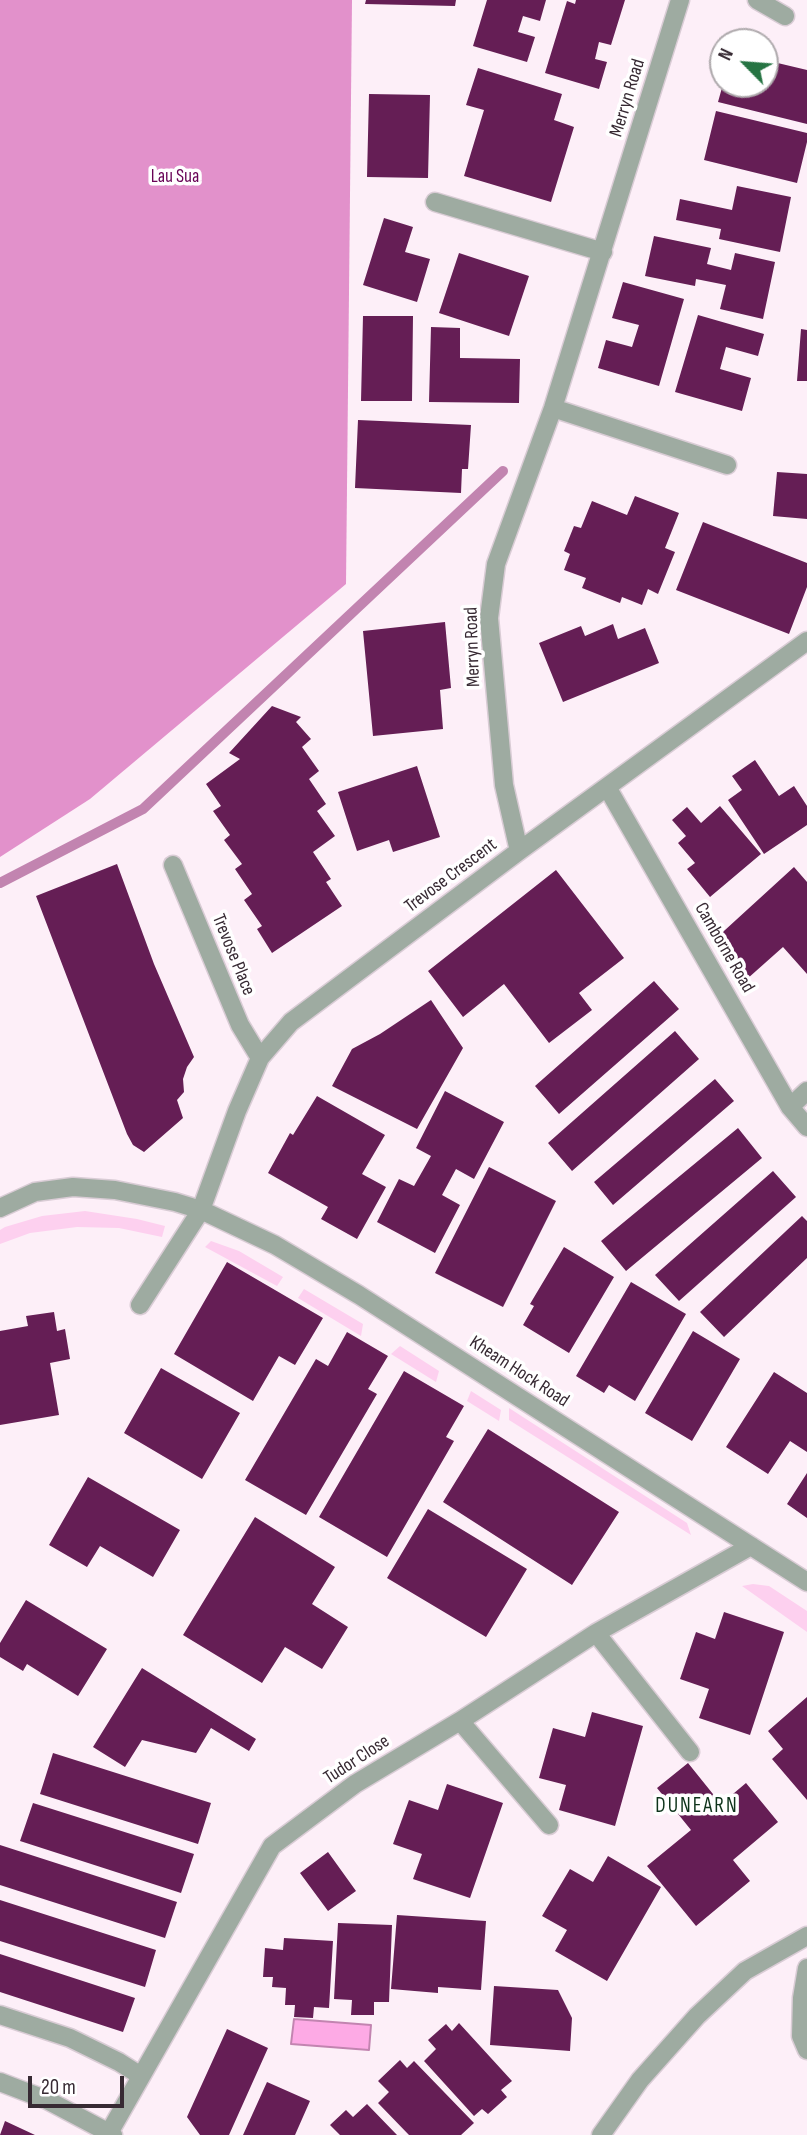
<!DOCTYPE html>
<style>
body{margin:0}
#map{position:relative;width:807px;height:2135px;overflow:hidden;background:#fdeff8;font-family:"Sofia Sans Condensed",sans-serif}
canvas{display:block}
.north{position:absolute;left:709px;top:28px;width:70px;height:70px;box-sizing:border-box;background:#fff;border:2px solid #afaaad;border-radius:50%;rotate:295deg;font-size:19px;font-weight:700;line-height:28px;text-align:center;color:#372a33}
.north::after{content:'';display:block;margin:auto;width:24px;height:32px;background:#267443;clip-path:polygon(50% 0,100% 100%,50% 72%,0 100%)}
.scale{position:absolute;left:28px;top:2076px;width:96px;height:32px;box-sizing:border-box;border:4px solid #372a33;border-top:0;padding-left:9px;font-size:21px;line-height:24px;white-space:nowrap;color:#372a33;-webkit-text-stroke:5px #fff;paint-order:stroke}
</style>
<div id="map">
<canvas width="807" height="2135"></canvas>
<div class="north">N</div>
<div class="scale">20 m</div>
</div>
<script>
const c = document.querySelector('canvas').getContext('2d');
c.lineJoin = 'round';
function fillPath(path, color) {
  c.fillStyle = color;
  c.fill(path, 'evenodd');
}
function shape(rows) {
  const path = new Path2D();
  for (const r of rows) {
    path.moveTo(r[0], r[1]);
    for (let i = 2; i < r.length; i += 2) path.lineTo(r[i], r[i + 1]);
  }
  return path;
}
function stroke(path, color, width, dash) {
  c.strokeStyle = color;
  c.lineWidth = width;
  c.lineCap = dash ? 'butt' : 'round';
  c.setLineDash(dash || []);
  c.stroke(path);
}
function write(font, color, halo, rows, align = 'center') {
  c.font = font + ' "Sofia Sans Condensed",sans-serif';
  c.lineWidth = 7;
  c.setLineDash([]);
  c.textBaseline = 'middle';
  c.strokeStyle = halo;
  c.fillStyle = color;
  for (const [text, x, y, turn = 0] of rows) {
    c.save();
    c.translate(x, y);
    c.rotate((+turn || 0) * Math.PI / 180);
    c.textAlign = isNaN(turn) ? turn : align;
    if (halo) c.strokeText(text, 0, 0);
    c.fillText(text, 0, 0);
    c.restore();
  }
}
fillPath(shape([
 [85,1211,137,1219,165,1226,162,1237,119,1228,77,1227,30,1233,0,1244,0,1230,5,1227,42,1216],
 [211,1241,239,1251,283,1277,277,1286,205,1247],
 [304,1289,363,1324,361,1336,298,1298],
 [400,1346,439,1371,436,1382,391,1354],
 [471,1391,501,1410,499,1421,467,1401],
 [509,1408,687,1523,691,1535,509,1420],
 [753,1584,769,1586,807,1611,807,1632,742,1586]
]), '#fdd0ef');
fillPath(shape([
 [0,0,352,0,346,584,90,799,0,857]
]), '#e291cb');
const water = shape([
 [294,2019,371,2025,369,2050,291,2044,294,2019]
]);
fillPath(water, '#fdaae5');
stroke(water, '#c284b0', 2);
stroke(shape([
 [0,883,143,809,503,471]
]), '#c284b0', 10);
fillPath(shape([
 [366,0,456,0,455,6,365,4],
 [487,0,546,0,540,21,523,16,518,32,535,37,527,62,473,46],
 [576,0,625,0,611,45,599,42,595,59,607,62,599,89,545,73,567,1,575,4],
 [765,60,807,70,807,124,718,102,723,84,765,84],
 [478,68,562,94,554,120,574,127,551,202,464,176,484,110,466,105],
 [369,94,430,95,428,178,367,177],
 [716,111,807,133,807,142,797,183,704,160],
 [737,186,791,197,780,252,719,239,721,229,676,220,680,199,732,210],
 [384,218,413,227,405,252,430,259,417,302,363,285],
 [654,236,711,248,707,264,731,270,735,253,775,262,763,319,720,309,726,285,696,279,695,286,645,276],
 [459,253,529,276,509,336,439,313],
 [623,282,684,299,659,386,598,368,606,340,632,347,639,325,612,318],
 [698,315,764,334,758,356,726,347,720,369,751,378,742,411,675,392],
 [363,316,413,316,412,401,361,401],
 [431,327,460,328,460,358,520,359,519,403,429,402],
 [801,329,807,330,807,381,797,381],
 [358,420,471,425,468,469,462,469,461,493,355,488],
 [777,472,807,474,807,519,773,516],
 [635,496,679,513,665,548,675,552,658,594,648,589,642,605,622,597,620,603,582,588,586,578,564,570,570,554,564,551,574,526,581,528,592,501,627,515],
 [703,522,807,563,807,587,789,634,676,590],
 [445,622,451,688,440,690,443,729,373,736,363,631],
 [613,624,618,639,645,628,659,663,563,702,539,643,581,626,585,636],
 [272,706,301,717,296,722,311,739,302,747,319,771,309,779,326,804,317,811,335,836,313,852,331,879,326,882,342,906,272,953,257,929,262,926,244,900,252,894,235,869,242,864,224,840,230,835,213,811,221,806,206,784,240,759,229,753],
 [755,760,779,796,794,786,807,806,807,825,764,854,728,800,742,790,732,776],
 [417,766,440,837,393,852,389,840,357,851,338,792],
 [720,806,761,854,710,897,687,869,695,863,678,843,686,836,672,820,687,807,701,823],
 [117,864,154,964,194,1057,187,1067,183,1079,184,1092,177,1100,183,1118,144,1152,133,1145,127,1134,36,896],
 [794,867,807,882,807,974,783,947,747,979,713,941],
 [556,870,624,958,579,993,592,1010,549,1043,504,984,463,1017,428,971],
 [654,981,679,1009,559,1114,535,1086],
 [431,1000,463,1048,417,1129,332,1086,352,1049,380,1034],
 [675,1031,699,1059,572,1171,548,1143],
 [715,1079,734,1101,613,1205,594,1182],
 [445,1091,504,1122,474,1179,456,1169,442,1195,460,1205,435,1253,377,1222,399,1179,414,1186,431,1156,416,1148],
 [317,1096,385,1135,362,1174,386,1187,357,1239,321,1219,328,1207,268,1173,290,1133,293,1135],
 [738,1128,762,1158,626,1271,601,1241],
 [489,1167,556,1201,503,1307,435,1273],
 [773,1171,796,1197,679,1301,655,1275],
 [802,1216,807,1221,807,1258,724,1337,700,1312],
 [564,1247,614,1277,569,1353,523,1325,534,1306,530,1304],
 [227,1262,323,1318,295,1365,279,1356,253,1401,174,1354],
 [631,1282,686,1314,635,1401,609,1385,604,1393,576,1376],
 [54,1312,57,1331,65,1329,70,1359,50,1363,59,1415,0,1425,0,1331,28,1326,26,1316],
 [693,1331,740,1359,692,1441,645,1413],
 [347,1332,388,1356,368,1389,377,1394,306,1515,245,1480,316,1359,328,1366],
 [161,1368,240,1413,202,1479,124,1433],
 [404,1371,464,1406,446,1437,454,1441,387,1557,319,1517],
 [774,1372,807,1393,807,1452,790,1441,768,1474,726,1447],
 [488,1429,619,1512,572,1585,443,1502],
 [807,1473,807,1518,787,1504],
 [88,1477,180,1530,153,1577,100,1546,87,1567,49,1545],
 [428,1509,527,1569,486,1637,387,1578],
 [255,1517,335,1567,312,1604,348,1627,322,1669,285,1647,262,1683,183,1635],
 [26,1600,107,1649,78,1696,27,1664,23,1671,0,1657,0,1643],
 [724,1612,784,1632,750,1735,699,1718,709,1689,680,1679,696,1632,715,1639],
 [142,1668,256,1739,249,1751,211,1728,196,1753,142,1740,125,1767,93,1747],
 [807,1697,807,1800,772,1759,783,1749,768,1731],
 [592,1712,643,1726,615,1826,559,1810,566,1785,539,1778,553,1728,585,1737],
 [53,1753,211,1803,198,1844,40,1794],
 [688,1763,721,1804,746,1783,778,1822,733,1860,750,1881,696,1926,647,1866,691,1830,657,1788],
 [447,1784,503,1803,470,1898,413,1879,422,1854,393,1844,409,1800,438,1810],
 [33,1803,194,1854,181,1893,20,1841],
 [0,1845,177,1902,165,1938,0,1885],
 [328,1852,356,1891,328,1911,300,1873],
 [608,1856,661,1887,607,1981,555,1951,567,1930,542,1916,570,1869,593,1882],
 [0,1900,156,1950,145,1987,0,1941],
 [397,1915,486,1921,481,1990,438,1987,438,1993,391,1989],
 [338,1923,392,1925,389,2002,374,2002,374,2015,351,2015,352,2000,334,1999],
 [284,1938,333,1941,329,2008,314,2007,313,2018,294,2017,295,2005,285,2005,286,1988,272,1987,273,1977,263,1977,265,1948,283,1950],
 [0,1954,135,1998,123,2032,0,1992],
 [494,1986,558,1990,572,2018,570,2051,490,2045],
 [459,2023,512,2081,501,2090,507,2097,488,2114,482,2109,474,2116,424,2061,436,2049,428,2040,446,2024,452,2031],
 [227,2029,268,2048,229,2135,200,2135,187,2117],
 [400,2060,407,2068,414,2061,474,2123,461,2135,409,2135,378,2103,389,2092,378,2081],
 [267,2082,310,2101,295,2135,243,2135],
 [367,2104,397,2135,340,2135,330,2125,346,2110,353,2117],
 [5,2121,35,2135,0,2135]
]), '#651e55');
const minor = shape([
 [757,0,785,16],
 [435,202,603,252],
 [553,408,727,465],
 [607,787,790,1107,807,1127],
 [519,851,504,785,489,618,496,564,553,408,680,0],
 [173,865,240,1025,260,1058],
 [790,1107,807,1091],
 [0,1208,35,1192,73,1187,115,1190,175,1202,201,1210,275,1245,359,1295,807,1582],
 [140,1305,201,1210,237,1111,260,1058,291,1022,519,851,807,641],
 [596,1633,690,1752],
 [460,1721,549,1825],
 [807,1968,802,1998,801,2036,807,2050],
 [0,2015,70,2038,119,2062,141,2076],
 [0,2082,47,2100,113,2135],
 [109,2133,272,1846,355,1784,460,1721,596,1633,751,1546],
 [601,2135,640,2080,697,2016,745,1971,807,1936]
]);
stroke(minor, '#d9ccd5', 21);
stroke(minor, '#9eaba1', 18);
write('19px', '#372a33', '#fff', [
 ["Merryn Road",628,98,-73],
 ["Merryn Road",473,647,-92],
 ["Trevose Crescent",451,876,-37],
 ["Camborne Road",724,948,60],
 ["Trevose Place",233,955,68],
 ["Kheam Hock Road",519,1372,33],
 ["Tudor Close",357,1760,-33]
]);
write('19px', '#680356', '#fff', [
 ["Lau Sua",175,177]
]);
c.letterSpacing = '2px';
write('21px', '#0e331b', '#fff', [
 ["DUNEARN",697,1807]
]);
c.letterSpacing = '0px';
</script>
